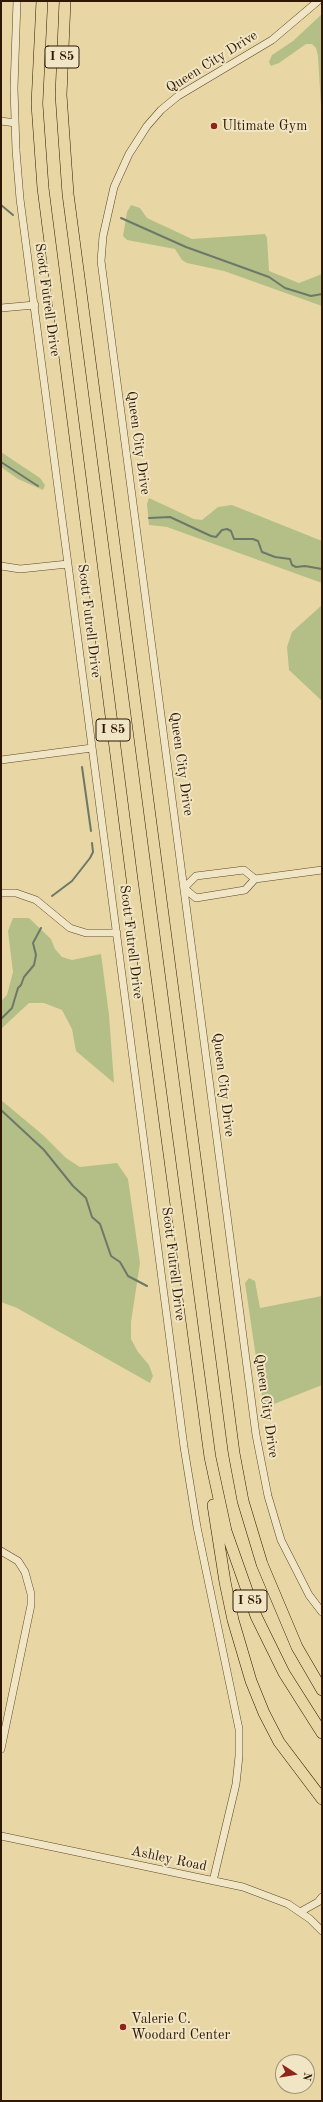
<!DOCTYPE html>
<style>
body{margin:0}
#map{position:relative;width:323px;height:2102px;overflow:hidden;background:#e8d7a4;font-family:"Old Standard TT",serif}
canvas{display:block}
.frame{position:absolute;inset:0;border:2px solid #2f1702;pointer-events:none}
.north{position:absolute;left:275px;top:2054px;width:40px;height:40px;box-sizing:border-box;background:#f0e5c4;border:1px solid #a39376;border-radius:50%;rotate:102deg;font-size:11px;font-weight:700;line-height:16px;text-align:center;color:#2f1702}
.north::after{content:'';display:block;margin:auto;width:14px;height:18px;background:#8f2418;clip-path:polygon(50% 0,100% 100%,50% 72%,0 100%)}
</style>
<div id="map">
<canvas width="323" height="2102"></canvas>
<div class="frame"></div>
<div class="north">N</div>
</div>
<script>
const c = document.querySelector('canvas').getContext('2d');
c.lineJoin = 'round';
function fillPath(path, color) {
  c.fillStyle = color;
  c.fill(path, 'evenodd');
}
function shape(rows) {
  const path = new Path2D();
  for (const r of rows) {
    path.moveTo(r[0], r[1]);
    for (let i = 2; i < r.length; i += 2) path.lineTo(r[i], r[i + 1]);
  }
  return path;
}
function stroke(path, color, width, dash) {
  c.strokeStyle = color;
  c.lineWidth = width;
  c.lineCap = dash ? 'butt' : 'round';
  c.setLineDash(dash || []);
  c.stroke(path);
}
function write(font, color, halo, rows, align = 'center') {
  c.font = font + ' "Old Standard TT",serif';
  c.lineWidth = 4;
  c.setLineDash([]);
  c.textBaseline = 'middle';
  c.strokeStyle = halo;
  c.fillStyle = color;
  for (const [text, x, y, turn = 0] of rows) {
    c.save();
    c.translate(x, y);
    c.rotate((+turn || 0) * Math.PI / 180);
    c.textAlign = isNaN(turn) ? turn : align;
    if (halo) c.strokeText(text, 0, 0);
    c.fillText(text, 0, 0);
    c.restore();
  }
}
fillPath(shape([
 [322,14,322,123,318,56,316,48,312,44,306,44,279,63,271,66,269,62,272,55,293,41],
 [131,205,140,208,147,218,192,239,265,234,267,238,269,271,299,283,322,274,322,306,224,271,187,263,182,260,175,249,127,240,123,236,127,212],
 [1,452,40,478,45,485,43,490,18,479,1,467],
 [149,498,194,519,202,520,218,507,232,505,322,541,322,583,167,527,149,525,147,504],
 [322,605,322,701,289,670,287,647,292,632],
 [13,918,29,918,51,939,55,949,62,957,72,960,101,954,109,1015,114,1083,76,1051,72,1029,62,1010,44,1003,29,1003,1,1029,1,1001,7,995,13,972,8,931],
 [1,1100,43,1135,66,1158,80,1167,117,1163,128,1179,140,1263,131,1322,131,1339,138,1352,149,1365,153,1376,150,1383,17,1308,1,1302],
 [249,1278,255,1281,260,1308,322,1296,322,1385,269,1406,262,1398,245,1283]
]), '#b3bf87');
stroke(shape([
 [1,205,13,215],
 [121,218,186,247,269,277,285,288,311,296,322,294],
 [1,462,38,486],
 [149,518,170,517,211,536,216,537,222,530,227,529,231,531,234,539,253,539,258,541,262,552,275,557,290,559,292,565,296,567,305,566,322,569],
 [82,767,91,831],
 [52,896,72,881,90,858,93,852,92,843],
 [1,1019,12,1008,18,988,21,985,24,977,34,965,36,955,33,943,41,928],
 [1,1110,44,1150,73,1186,86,1198,92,1217,100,1224,111,1256,120,1262,128,1276,147,1286]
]), '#6e7869', 2);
const minor = shape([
 [17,1,14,88,16,150,20,199,184,1447,197,1527,239,1729,239,1756,236,1784,213,1881],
 [318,1,272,40,178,96,161,110,147,126,129,154,114,187,103,236,101,261,256,1435,268,1496,281,1540,309,1595,322,1612],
 [1,121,15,123],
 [1,308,35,305],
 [1,566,20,569,68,564],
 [1,760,92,748],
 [255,879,244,870,196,876,184,888,196,898,245,890,255,879,322,870],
 [1,893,16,893,36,900,70,928,86,933,117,933],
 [1,1551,18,1561,25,1572,31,1594,31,1605,1,1749],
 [1,1836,243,1887,288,1904,310,1919,322,1931],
 [300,1912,318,1902,322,1897]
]);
const highway = shape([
 [42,1,37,104,43,188,132,879,210,1457,226,1531,256,1616,284,1673,322,1733],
 [65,1,61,95,68,194,234,1453,243,1501,262,1564,297,1647,322,1690],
 [213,1505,225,1582,233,1620,251,1681,264,1713,279,1742,322,1799]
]);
stroke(minor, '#5d472a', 8);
stroke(highway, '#2f1702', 12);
stroke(minor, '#f0e5c4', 7);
stroke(highway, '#e8d7a4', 11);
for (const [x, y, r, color] of [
 [214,126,4,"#8f2418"],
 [123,2027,4,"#8f2418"]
]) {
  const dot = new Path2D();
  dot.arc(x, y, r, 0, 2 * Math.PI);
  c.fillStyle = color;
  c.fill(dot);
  stroke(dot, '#f0e5c4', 1.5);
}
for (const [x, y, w] of [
 [62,57,34],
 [113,730,34],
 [250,1601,34]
]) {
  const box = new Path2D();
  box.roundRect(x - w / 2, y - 11, w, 22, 3);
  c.fillStyle = '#f0e5c4';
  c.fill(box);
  stroke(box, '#2f1702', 1);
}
write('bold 13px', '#2f1702', null, [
 ["I 85",62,57],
 ["I 85",113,730],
 ["I 85",250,1601]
]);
write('14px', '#2f1702', '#f0e5c4', [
 ["Queen City Drive",212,62,-32],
 ["Scott Futrell Drive",47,300,82],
 ["Queen City Drive",138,443,82],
 ["Scott Futrell Drive",89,621,83],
 ["Queen City Drive",181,764,82],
 ["Scott Futrell Drive",131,942,83],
 ["Queen City Drive",223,1085,83],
 ["Scott Futrell Drive",173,1264,83],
 ["Queen City Drive",266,1406,82],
 ["Ashley Road",169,1859,12]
]);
write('14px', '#2f1702', '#f0e5c4', [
 ["Ultimate Gym",222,126],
 ["Valerie C.",131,2019],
 ["Woodard Center",131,2035]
], 'left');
</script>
